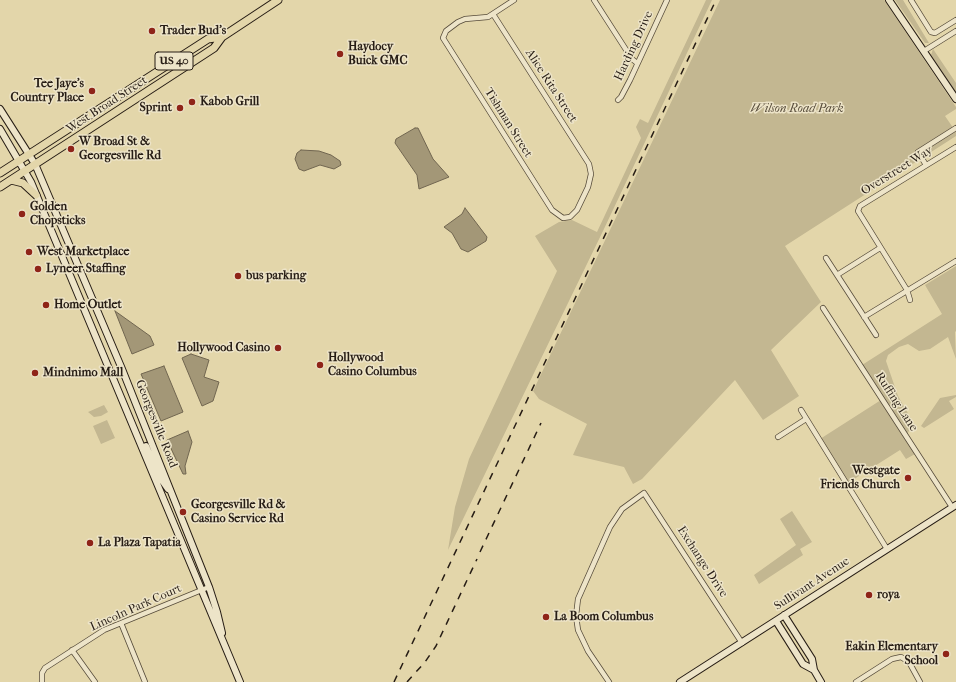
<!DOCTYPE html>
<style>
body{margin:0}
canvas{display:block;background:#e3d6aa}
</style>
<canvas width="956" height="682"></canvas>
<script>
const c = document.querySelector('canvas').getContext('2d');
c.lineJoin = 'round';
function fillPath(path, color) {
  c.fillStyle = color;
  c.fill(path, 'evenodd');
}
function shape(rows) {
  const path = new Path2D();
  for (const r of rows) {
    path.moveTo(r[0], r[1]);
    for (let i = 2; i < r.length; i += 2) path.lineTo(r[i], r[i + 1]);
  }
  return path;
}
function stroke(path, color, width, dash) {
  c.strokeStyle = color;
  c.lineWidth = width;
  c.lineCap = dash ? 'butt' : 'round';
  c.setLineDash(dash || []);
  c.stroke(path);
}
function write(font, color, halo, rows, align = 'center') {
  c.font = font + ' "IM FELL French Canon",serif';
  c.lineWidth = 3;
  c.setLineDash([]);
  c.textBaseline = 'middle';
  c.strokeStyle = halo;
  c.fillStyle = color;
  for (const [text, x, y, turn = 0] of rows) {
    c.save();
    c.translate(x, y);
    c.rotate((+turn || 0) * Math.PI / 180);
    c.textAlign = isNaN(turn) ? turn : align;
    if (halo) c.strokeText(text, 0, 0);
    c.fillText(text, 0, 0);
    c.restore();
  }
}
fillPath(shape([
 [706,0,712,0,603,231,448,550,455,507,469,459,557,271,535,236,559,222,572,220,597,232,641,138,636,127,640,119,648,123],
 [720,0,884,0,956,107,956,109,945,116,956,132,956,136,785,246,821,302,771,350,799,396,763,420,735,380,642,479,633,484,624,467,573,455,587,424,539,399,533,391],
 [895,0,903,0,929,43,925,43],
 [933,49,956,83,956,92,931,55],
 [956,266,956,331,955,332,956,359,948,337,930,349,919,351,908,344,899,347,888,355,886,361,898,396,913,422,907,435,862,365,942,314,925,285],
 [956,395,956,397,949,401,954,409,924,428,921,426,940,398],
 [881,400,915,454,906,459,900,450,848,483,820,439],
 [104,405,108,412,101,416,94,417,88,412],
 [107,420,115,438,101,444,93,426],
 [792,511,812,542,800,549,803,555,759,584,754,575,796,545,780,519]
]), '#c3b791');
const water = shape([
 [415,128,418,128,433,159,449,177,419,189,417,175,395,143,396,139,415,128],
 [301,150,319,151,331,155,340,161,341,165,334,169,320,165,304,171,299,169,295,159,297,153,301,150],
 [465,208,487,237,486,241,468,252,461,249,452,233,444,227,462,214,465,208],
 [115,311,150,336,154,345,132,354,115,311],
 [191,354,209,360,204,377,219,382,213,401,202,406,182,358,191,354],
 [164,366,183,412,161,421,141,374,164,366],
 [188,431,192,442,185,466,186,474,183,474,167,440,188,431]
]);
fillPath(water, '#a39777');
stroke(water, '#716650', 1);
const street = shape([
 [594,0,632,59,637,63],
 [911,0,931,32,935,33,956,20],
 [493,14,589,164,591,174,588,187,577,210,570,217,563,218,552,210,443,38,446,31,458,22,465,19,488,17,514,0],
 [924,51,956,31],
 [618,100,621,97,630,80,667,0],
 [926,165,918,152,956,128],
 [826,258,876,335],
 [837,275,880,248],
 [910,300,907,290,858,211,860,206,956,147],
 [823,308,952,507],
 [864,317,956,261],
 [801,410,887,549],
 [778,437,806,419],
 [121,623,145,682],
 [72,650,95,682],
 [42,682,42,673,45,668,104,630,209,587],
 [609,682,588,651,578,630,576,616,578,599,610,527,622,509,644,493,742,643],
 [856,682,892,659,901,657,909,662,920,682]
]);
const secondary = shape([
 [889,0,956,99],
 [0,109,35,164,122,369,209,587,217,612,222,633],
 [0,129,31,182,240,682],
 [146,446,159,476,168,489],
 [784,615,812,659,814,670,821,682],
 [776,621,803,664,814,670],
 [680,682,956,505]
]);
const primary = shape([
 [0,173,208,39,222,37,278,0],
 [11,180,23,183,36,195],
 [0,187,214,48,222,37]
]);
stroke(street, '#564b3a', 6);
stroke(secondary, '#271d15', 8);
stroke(primary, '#271d15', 9);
stroke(street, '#ede4c8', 4.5);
stroke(secondary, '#ede4c8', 6);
stroke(primary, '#e3d6aa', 7);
stroke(shape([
 [480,552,541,423],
 [394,682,716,0],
 [407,682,425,662,436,646,477,559]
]), '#271d15', 1.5, [7, 7]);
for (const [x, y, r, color] of [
 [152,31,4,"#8f2418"],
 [340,54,4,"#8f2418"],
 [92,91,4,"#8f2418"],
 [192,102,4,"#8f2418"],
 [180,108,4,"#8f2418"],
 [71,149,4,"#8f2418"],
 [22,214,4,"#8f2418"],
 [29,252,4,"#8f2418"],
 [38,269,4,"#8f2418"],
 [238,276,4,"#8f2418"],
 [46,305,4,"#8f2418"],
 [278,348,4,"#8f2418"],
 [320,365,4,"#8f2418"],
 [35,373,4,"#8f2418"],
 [908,478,4,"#8f2418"],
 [183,512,4,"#8f2418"],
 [90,543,4,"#8f2418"],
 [869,595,4,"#8f2418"],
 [546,617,4,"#8f2418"],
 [946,654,4,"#8f2418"]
]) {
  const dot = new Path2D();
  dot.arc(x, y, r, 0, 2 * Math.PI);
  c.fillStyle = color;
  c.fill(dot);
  stroke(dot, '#ede4c8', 1.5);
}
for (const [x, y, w] of [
 [174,61,38]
]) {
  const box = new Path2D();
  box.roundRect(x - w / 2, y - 9, w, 18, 3);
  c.fillStyle = '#ede4c8';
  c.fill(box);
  stroke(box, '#271d15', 1);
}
write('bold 11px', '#271d15', null, [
 ["US 40",174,61]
]);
write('bold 12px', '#271d15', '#ede4c8', [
 ["Trader Bud's",160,31],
 ["Haydocy",348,47],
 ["Buick GMC",348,61],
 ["Tee Jaye's",84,84,"right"],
 ["Country Place",84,98,"right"],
 ["Kabob Grill",200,102],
 ["Sprint",172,108,"right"],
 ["W Broad St &",79,142],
 ["Georgesville Rd",79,156],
 ["Golden",30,207],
 ["Chopsticks",30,221],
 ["West Marketplace",37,252],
 ["Lyneer Staffing",46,269],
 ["bus parking",246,276],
 ["Home Outlet",54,305],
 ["Hollywood Casino",270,348,"right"],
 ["Hollywood",328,358],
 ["Casino Columbus",328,372],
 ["Mindnimo Mall",43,373],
 ["Westgate",900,471,"right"],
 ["Friends Church",900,485,"right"],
 ["Georgesville Rd &",191,505],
 ["Casino Service Rd",191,519],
 ["La Plaza Tapatia",98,543],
 ["roya",877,595],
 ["La Boom Columbus",554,617],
 ["Eakin Elementary",938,647,"right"],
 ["School",938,661,"right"]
], 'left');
write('12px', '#271d15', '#ede4c8', [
 ["Harding Drive",634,46,-65],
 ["Alice Rita Street",551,86,57],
 ["West Broad Street",107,105,-33],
 ["Tishman Street",508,123,58],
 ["Overstreet Way",897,171,-32],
 ["Ruffing Lane",896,402,57],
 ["Georgesville Road",156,424,68],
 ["Exchange Drive",702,562,57],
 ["Sullivant Avenue",812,584,-33],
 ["Lincoln Park Court",136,608,-24]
]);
write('italic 12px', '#564b3a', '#ede4c8', [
 ["Wilson Road Park",797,109]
]);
</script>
